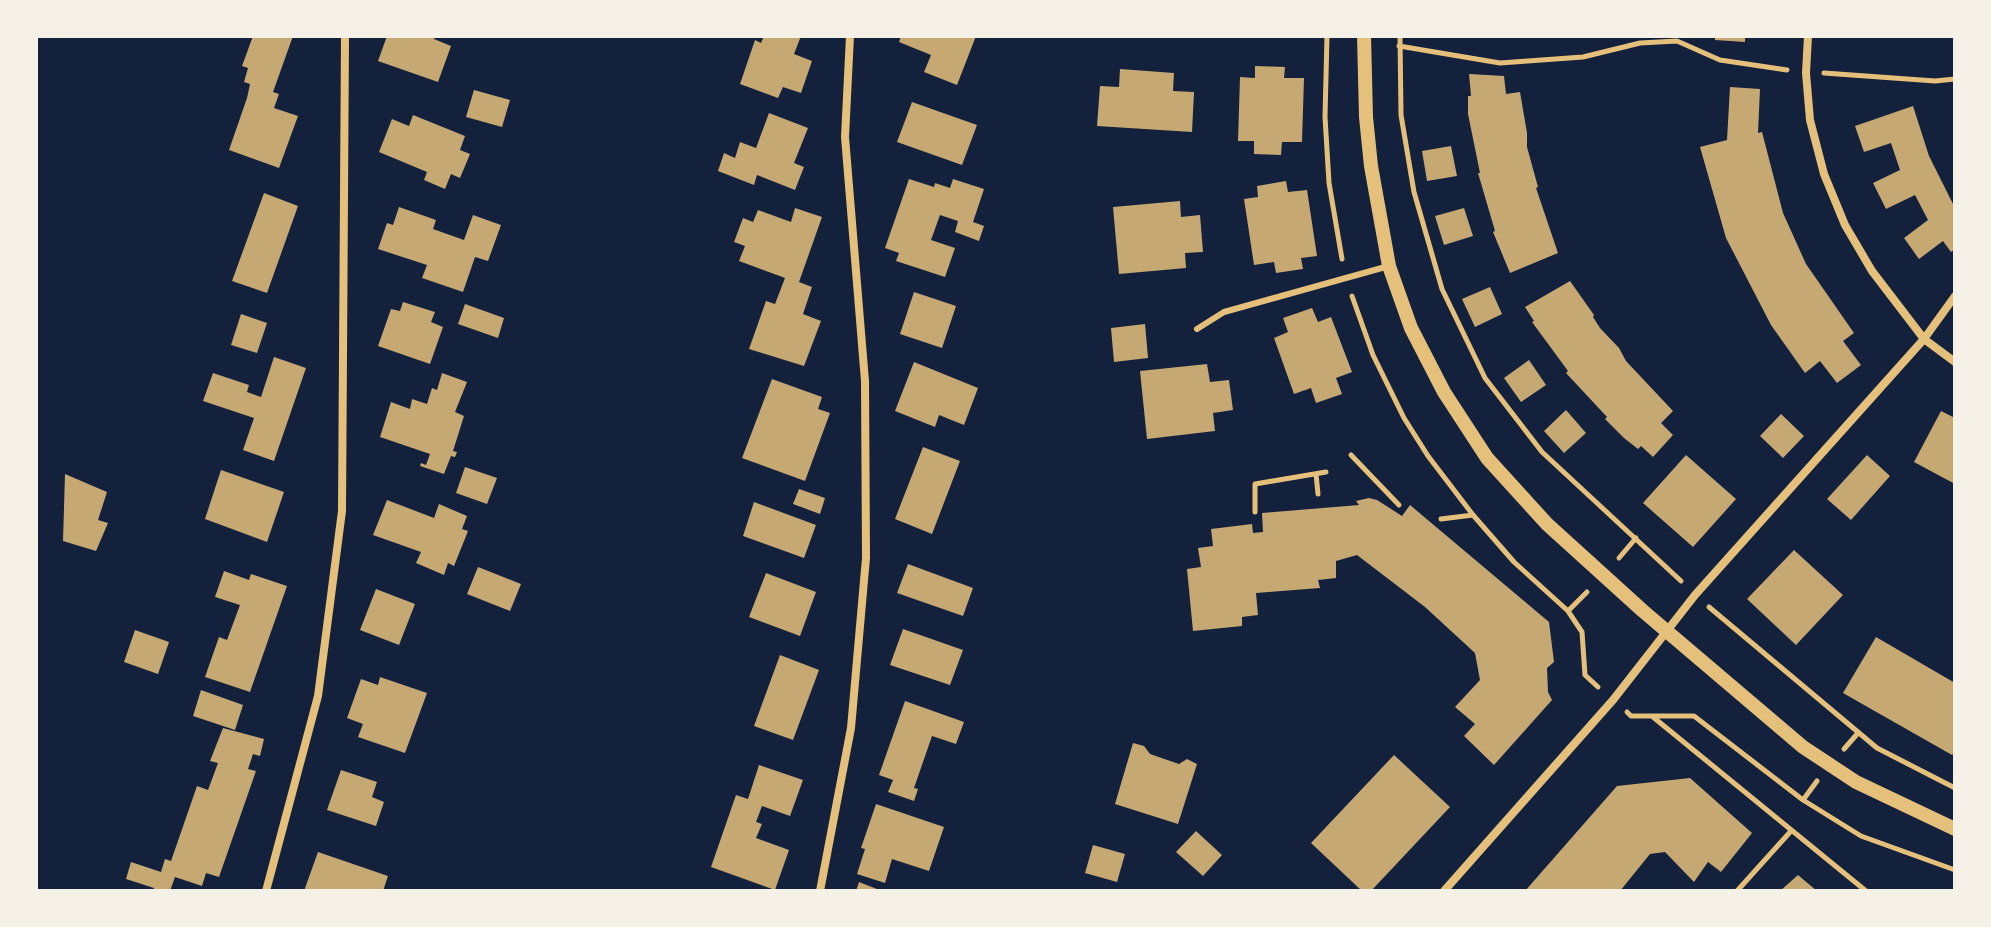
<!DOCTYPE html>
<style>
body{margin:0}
#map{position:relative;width:1991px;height:927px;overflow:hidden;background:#14213d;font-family:"Work Sans",sans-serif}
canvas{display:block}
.frame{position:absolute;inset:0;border:38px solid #f6f1e7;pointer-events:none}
</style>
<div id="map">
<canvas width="1991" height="927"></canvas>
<div class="frame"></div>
</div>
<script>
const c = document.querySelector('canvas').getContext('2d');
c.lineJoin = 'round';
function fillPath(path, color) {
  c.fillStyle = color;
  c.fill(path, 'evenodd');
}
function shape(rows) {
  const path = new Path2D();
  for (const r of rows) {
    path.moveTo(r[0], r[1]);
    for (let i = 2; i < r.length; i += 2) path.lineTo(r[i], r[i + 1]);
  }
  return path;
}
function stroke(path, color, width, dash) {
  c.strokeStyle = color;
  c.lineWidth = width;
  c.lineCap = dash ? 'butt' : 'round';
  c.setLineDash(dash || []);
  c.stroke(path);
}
fillPath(shape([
 [253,36,293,36,273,92,279,94,274,108,298,116,279,168,229,150,247,98,250,84,244,82,248,68,242,66],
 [387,36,435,36,434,39,451,46,438,82,378,61],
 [764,36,801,36,794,54,812,61,801,93,783,87,778,98,740,84,755,40,761,43],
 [901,36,976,36,957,85,924,72,931,55,899,42],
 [1715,36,1745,36,1745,42,1715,40],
 [1255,66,1285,67,1284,78,1304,78,1302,142,1282,142,1281,155,1254,154,1254,141,1238,141,1240,77,1255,78],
 [1120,69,1174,73,1173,91,1194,92,1192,132,1097,126,1100,86,1119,87],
 [1469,74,1504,76,1506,94,1520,92,1527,133,1527,147,1538,187,1536,188,1558,253,1510,273,1493,232,1495,231,1478,173,1480,173,1468,114,1468,96,1471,96],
 [1730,87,1760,89,1758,133,1762,132,1783,213,1806,264,1854,333,1843,341,1861,365,1837,383,1820,361,1805,373,1771,325,1726,238,1700,147,1727,140],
 [474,90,510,100,502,127,466,117],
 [912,102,977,125,962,165,897,142],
 [1913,106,1929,156,1955,208,1955,249,1951,252,1943,241,1919,259,1904,238,1928,220,1915,195,1886,209,1873,183,1900,170,1891,143,1864,152,1855,126],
 [769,113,808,128,794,163,804,167,795,190,757,175,754,185,718,171,724,153,735,158,740,142,756,148],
 [413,115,465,136,460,150,470,154,460,178,451,174,445,189,424,180,427,172,379,152,392,119,409,126],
 [1451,146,1457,176,1427,181,1422,151],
 [909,179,934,187,935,183,950,188,953,179,984,189,973,222,984,226,979,241,955,232,958,221,940,215,931,240,955,248,945,277,896,261,899,253,885,248],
 [1286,181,1288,192,1307,190,1317,256,1301,258,1303,269,1276,273,1274,262,1254,265,1244,199,1258,197,1257,186],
 [264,193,298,206,267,293,232,281],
 [1180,201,1181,217,1200,215,1203,252,1185,253,1186,268,1119,274,1113,207],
 [399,207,436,220,433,229,464,240,473,215,501,225,488,261,475,257,463,292,422,278,427,265,378,249,387,223,393,225],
 [795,208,822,217,799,282,812,287,803,314,821,321,804,366,749,349,766,301,775,304,785,278,739,261,745,246,734,242,743,218,753,222,758,210,791,222],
 [1464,208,1473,236,1444,245,1435,216],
 [1570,281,1594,315,1593,317,1600,328,1619,348,1626,361,1673,411,1661,423,1673,435,1653,457,1641,446,1638,449,1624,438,1605,419,1607,417,1566,373,1568,371,1532,322,1534,321,1525,307],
 [1490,287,1502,314,1475,327,1462,299],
 [914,292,956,306,942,348,900,334],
 [403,302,435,312,431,322,443,327,430,364,378,346,391,309,400,311],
 [465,304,504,318,498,338,458,324],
 [1312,308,1318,322,1331,317,1352,372,1336,378,1342,394,1316,403,1311,388,1294,394,1274,338,1288,332,1283,318],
 [241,314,267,323,257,353,231,345],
 [1145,324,1148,358,1114,362,1111,328],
 [274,357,306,368,274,461,243,450,254,418,203,401,213,373,249,385,247,392,261,397],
 [1529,360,1546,385,1521,402,1504,378],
 [914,362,978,388,964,425,939,415,935,427,895,411],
 [1207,364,1210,382,1229,380,1233,410,1213,413,1215,431,1147,439,1140,371],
 [442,373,467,382,455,412,464,416,453,451,457,452,455,457,451,456,444,474,420,466,421,463,426,465,430,454,380,437,391,402,410,409,412,399,427,404,432,388,437,390],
 [772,379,822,397,818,409,830,413,805,481,742,458],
 [1566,410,1586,433,1564,453,1544,431],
 [1941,411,1955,418,1955,484,1914,462],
 [1781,414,1804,436,1783,458,1760,436],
 [923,447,960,461,932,534,895,519],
 [1686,455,1736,499,1693,547,1643,503],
 [1867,455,1890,476,1851,520,1827,499],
 [465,467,497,478,487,504,456,493],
 [221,470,284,492,267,542,205,519],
 [65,474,107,492,98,520,108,523,96,551,63,541],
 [799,489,825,498,820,514,793,504],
 [1369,498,1377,500,1402,516,1410,505,1549,622,1554,662,1547,668,1548,692,1552,700,1494,765,1464,736,1475,724,1455,707,1480,680,1475,653,1425,607,1357,555,1336,561,1336,578,1318,580,1320,588,1256,593,1258,615,1242,617,1242,626,1193,631,1187,569,1201,567,1198,548,1213,546,1211,529,1252,524,1253,533,1263,532,1262,513,1359,505,1356,501],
 [387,500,434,518,439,504,467,516,462,529,468,531,454,566,448,563,444,575,416,563,421,552,373,535],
 [754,502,816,525,804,558,743,536],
 [1794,550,1843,595,1796,645,1747,599],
 [908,564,973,588,963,616,897,593],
 [478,567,521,584,510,611,467,594],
 [224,571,249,580,251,574,287,586,250,692,205,677,219,637,227,640,240,605,215,597],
 [766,573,816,592,800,636,749,617],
 [376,589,415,604,399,645,360,630],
 [903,629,963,650,950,685,890,665],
 [135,630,169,642,158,674,124,662],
 [1876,637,1955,683,1955,751,1952,755,1843,693],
 [780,655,819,670,793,740,754,726],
 [380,677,427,693,405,753,358,737,363,724,347,718,361,679,378,685],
 [201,690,243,705,235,730,193,716],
 [905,701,964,722,956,744,932,736,914,788,918,789,914,801,888,792,893,780,879,775],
 [223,728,264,739,260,756,253,754,248,769,256,771,219,877,206,873,202,886,175,877,170,891,153,891,154,888,126,879,131,862,161,872,165,859,171,861,197,786,208,790,218,763,210,761],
 [1133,743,1144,746,1150,754,1179,764,1187,759,1197,764,1178,824,1115,804],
 [1394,755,1450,807,1371,891,1362,891,1311,843],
 [759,765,803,780,790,816,762,806,756,822,762,824,756,838,789,850,775,890,711,867,736,795,748,799],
 [341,770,377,782,372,797,384,802,376,826,327,810],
 [1690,778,1752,833,1721,872,1708,862,1694,882,1665,852,1650,854,1620,891,1525,891,1617,786],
 [876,804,944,827,929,871,892,859,885,883,857,874,865,849,861,848],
 [1196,831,1222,855,1203,876,1176,852],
 [1093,845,1125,854,1117,882,1085,873],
 [318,852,388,876,383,891,304,891],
 [1798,875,1817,891,1780,891],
 [859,882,882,891,856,891]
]), '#c6a872');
stroke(shape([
 [1327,36,1325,117,1329,183,1342,259],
 [1400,36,1401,115,1414,192,1442,289,1485,378,1542,452,1681,581],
 [1399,46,1500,63,1583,57,1640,43,1677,41,1720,60,1787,70],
 [1824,73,1935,81,1955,79],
 [1352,296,1373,355,1404,418,1428,456,1473,515,1514,562,1568,611,1582,632,1585,675,1598,687],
 [1351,455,1399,505],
 [1316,474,1318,494],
 [1255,512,1255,484,1326,472],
 [1441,519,1473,515],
 [1619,558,1636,538],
 [1709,607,1877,748,1955,788],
 [1568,611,1587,592],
 [1627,712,1631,716,1694,716,1803,800,1861,836,1955,870],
 [1653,717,1866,891],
 [1844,749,1858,733],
 [1803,800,1817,781],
 [1737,891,1791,831]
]), '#e5c07b', 5);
stroke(shape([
 [1197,329,1224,312,1389,266]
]), '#e5c07b', 6);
stroke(shape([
 [1808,36,1806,73,1810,120,1824,174,1845,225,1872,271,1924,339,1955,362],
 [266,891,318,696,342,511,345,36],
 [820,891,851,728,866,558,865,381,845,137,850,36],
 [1444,891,1613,700,1695,595,1924,339,1955,296]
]), '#e5c07b', 8);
stroke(shape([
 [1364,36,1366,117,1371,166,1389,266,1411,328,1444,392,1487,458,1547,524,1643,611,1803,747,1856,782,1955,829]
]), '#e5c07b', 14);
</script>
